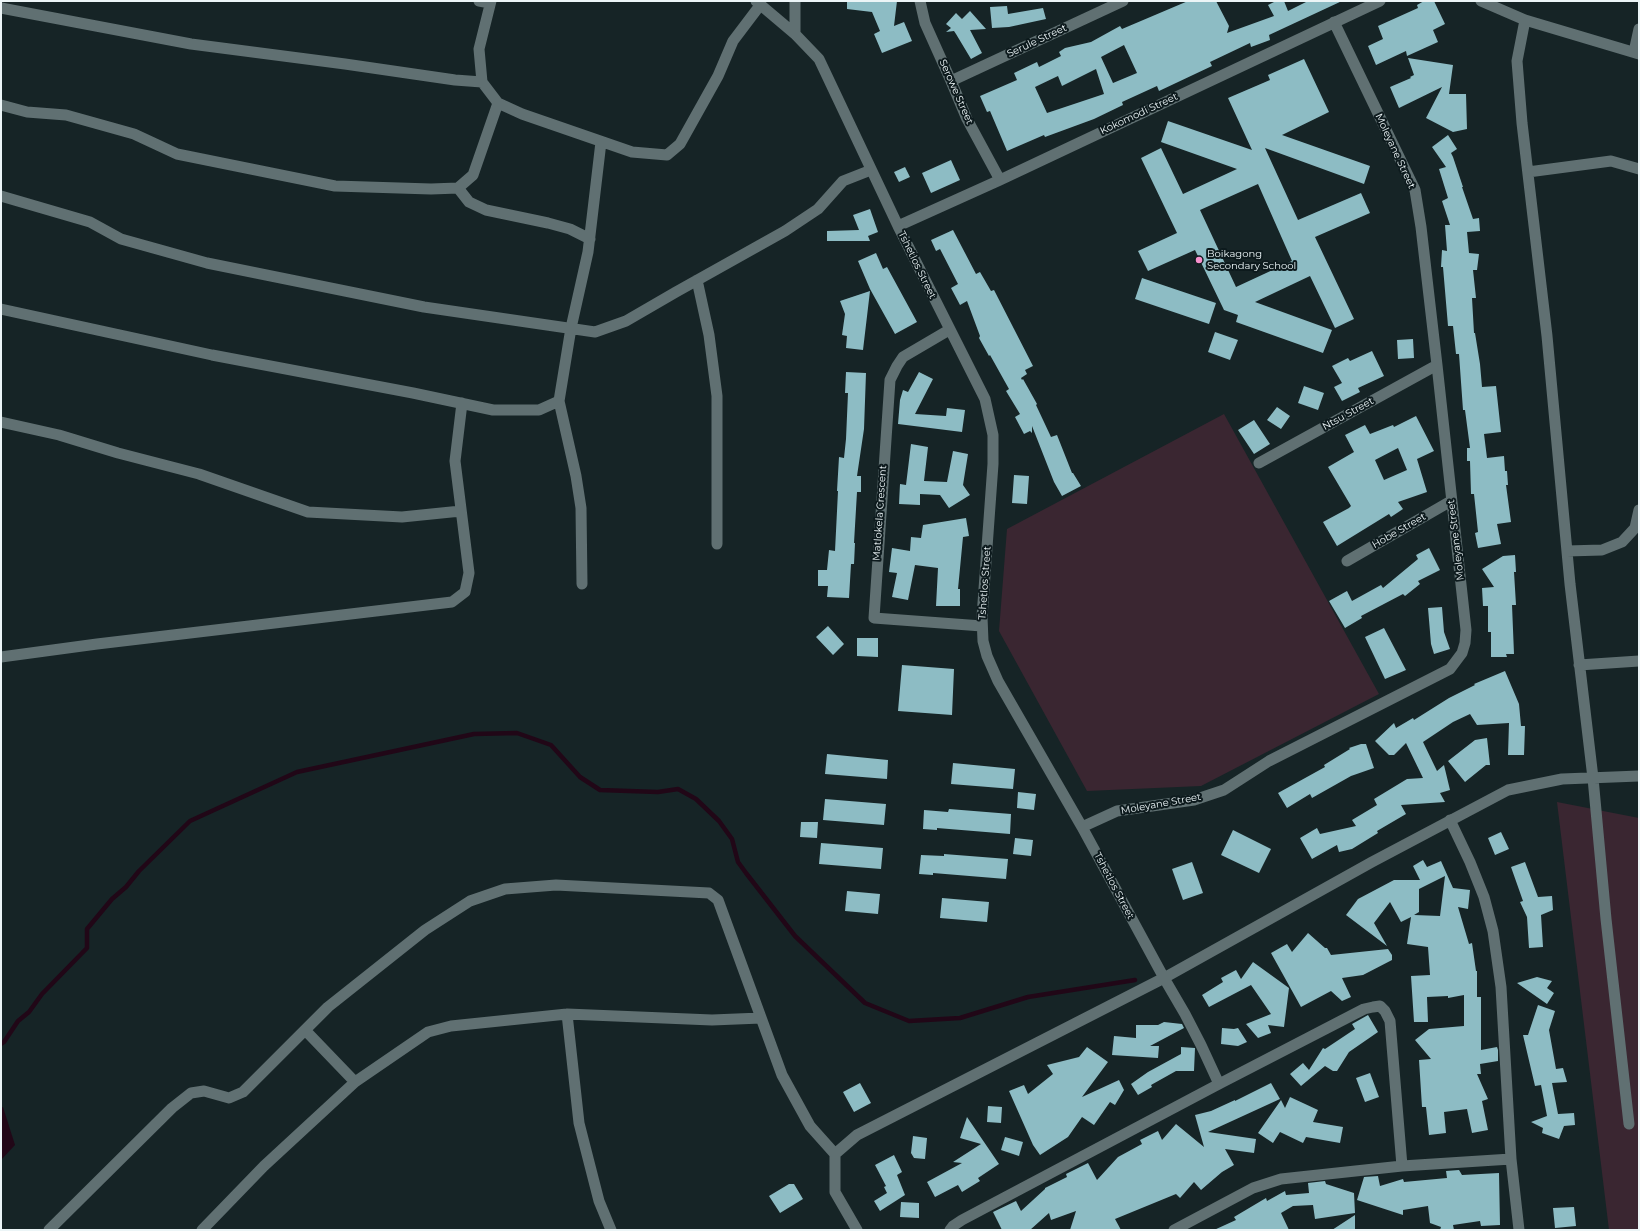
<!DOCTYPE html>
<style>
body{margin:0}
#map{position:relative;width:1640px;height:1231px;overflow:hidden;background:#162426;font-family:Montserrat,sans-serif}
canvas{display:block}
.frame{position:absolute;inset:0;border:2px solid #ecf5f7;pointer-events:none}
</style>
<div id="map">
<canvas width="1640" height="1231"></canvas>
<div class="frame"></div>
</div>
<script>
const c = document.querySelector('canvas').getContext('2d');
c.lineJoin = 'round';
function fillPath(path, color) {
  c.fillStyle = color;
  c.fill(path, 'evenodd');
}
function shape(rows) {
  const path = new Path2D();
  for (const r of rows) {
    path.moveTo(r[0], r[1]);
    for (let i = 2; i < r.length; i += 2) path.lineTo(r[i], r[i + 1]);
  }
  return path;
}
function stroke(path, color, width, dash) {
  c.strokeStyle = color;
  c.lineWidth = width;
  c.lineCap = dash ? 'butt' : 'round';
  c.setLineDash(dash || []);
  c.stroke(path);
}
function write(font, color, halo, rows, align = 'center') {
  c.font = font + ' Montserrat,sans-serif';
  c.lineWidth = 4;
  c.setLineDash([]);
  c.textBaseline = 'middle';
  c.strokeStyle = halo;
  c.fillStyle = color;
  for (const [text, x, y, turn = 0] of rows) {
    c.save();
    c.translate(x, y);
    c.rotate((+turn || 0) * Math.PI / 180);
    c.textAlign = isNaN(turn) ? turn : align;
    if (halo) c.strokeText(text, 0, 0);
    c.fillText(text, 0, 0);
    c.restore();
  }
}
fillPath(shape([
 [1224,414,1379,694,1201,786,1087,791,999,631,1007,529],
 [1557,802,1639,818,1639,1230,1609,1230]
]), '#3a2631');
fillPath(shape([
 [3,1107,15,1145,1,1160,1,1108]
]), '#210717');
stroke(shape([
 [1,1044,4,1042,18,1021,29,1012,42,994,87,948,87,929,112,899,126,887,139,871,190,821,297,772,474,734,517,733,551,745,580,777,600,790,658,792,678,789,696,799,719,821,732,839,738,862,746,873,795,936,865,1003,909,1021,960,1018,1028,997,1135,980]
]), '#210717', 4.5);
fillPath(shape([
 [847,1,897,1,894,26,904,22,912,41,882,53,874,34,880,31,872,12,847,9],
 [1188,1,1216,1,1229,26,1227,33,1274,16,1268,5,1276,1,1284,1,1288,11,1308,1,1342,1,1269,35,1270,40,1251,47,1250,43,1210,62,1212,66,1159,91,1157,86,1122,102,1123,105,1094,119,1045,137,1044,135,1007,151,990,111,987,112,980,96,1017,80,1014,73,1037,62,1039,67,1061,56,1059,52,1065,48,1091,42,1120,26,1122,29],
 [1124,45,1137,73,1113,83,1101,57],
 [1096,69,1104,94,1047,113,1035,87,1058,76,1062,86],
 [1424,1,1434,1,1445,24,1433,30,1438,42,1407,56,1406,51,1376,65,1368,46,1383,39,1378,26,1418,8,1417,5],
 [1007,6,1008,14,1043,8,1046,19,1009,27,992,28,990,7],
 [970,11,986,29,970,30,982,53,971,59,956,34,954,31,946,32,951,28,946,24,956,13,962,19],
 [1408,58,1453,65,1449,94,1466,94,1467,129,1453,132,1426,118,1442,87,1399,108,1390,87,1411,78,1410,77,1414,75],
 [1304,59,1329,112,1282,135,1370,166,1364,184,1265,148,1298,220,1361,193,1370,213,1315,237,1354,319,1335,328,1310,276,1255,302,1332,330,1323,353,1236,322,1238,315,1224,310,1195,250,1148,271,1138,251,1177,233,1141,158,1161,148,1183,194,1237,169,1161,142,1168,121,1252,150,1228,98,1270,80,1268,75],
 [1258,184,1292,261,1236,287,1200,210],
 [1448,135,1457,149,1451,153,1453,157,1463,187,1462,187,1473,219,1479,218,1480,231,1467,232,1469,253,1479,254,1477,270,1473,270,1476,298,1472,298,1474,333,1475,333,1480,364,1482,387,1496,386,1501,432,1484,434,1487,458,1504,456,1505,471,1507,471,1508,485,1506,485,1511,522,1497,524,1501,544,1478,548,1475,533,1478,532,1474,494,1471,494,1470,461,1467,461,1467,448,1470,448,1465,410,1463,410,1459,354,1456,354,1453,326,1448,326,1443,267,1441,267,1442,250,1447,251,1445,225,1450,225,1442,201,1448,198,1439,169,1446,167,1432,147],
 [951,160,960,180,931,193,922,173],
 [905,167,910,177,899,182,894,172],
 [870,209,878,232,868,236,870,241,827,241,827,231,859,230,853,215],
 [953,230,976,274,980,272,991,291,994,290,1033,366,1025,370,1027,374,1021,378,1022,380,1023,379,1037,404,1036,405,1051,437,1057,435,1072,473,1073,473,1081,486,1062,496,1054,482,1032,426,1032,433,1030,431,1024,434,1015,417,1020,414,1006,391,1009,389,990,355,989,356,979,338,980,336,967,301,960,305,951,288,958,284,940,249,936,251,931,240],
 [876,253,883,269,887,267,917,322,895,334,870,289,858,261],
 [1142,278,1216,303,1209,324,1135,299],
 [870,291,863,350,846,348,847,336,842,335,845,314,840,301],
 [1215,332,1238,340,1230,360,1208,352],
 [1413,339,1414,358,1398,359,1397,340],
 [1372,351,1384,376,1358,388,1360,392,1342,401,1334,387,1342,383,1332,366,1348,358,1350,361],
 [846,372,866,373,864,429,857,476,861,476,861,492,857,492,854,543,855,543,854,564,851,564,849,598,827,597,828,586,818,586,818,570,827,570,829,550,835,551,838,491,837,491,839,457,844,458,846,439,848,393,845,393],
 [919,372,933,379,915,414,946,416,947,408,965,410,962,432,898,424,900,400,903,390,908,392],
 [1304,386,1324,393,1318,410,1298,403],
 [1277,407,1290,416,1281,429,1267,420],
 [1416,416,1434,451,1417,459,1427,492,1398,502,1403,509,1391,517,1389,514,1337,546,1323,522,1349,508,1351,506,1328,467,1354,452,1345,435,1365,425,1370,434,1393,425,1394,427],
 [1398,448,1407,470,1384,480,1375,460],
 [1254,420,1270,444,1254,454,1238,430],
 [911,444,928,447,924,481,947,482,953,451,968,454,963,485,970,495,949,508,940,495,920,494,920,505,899,504,900,484,906,485],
 [1014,475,1029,476,1027,504,1012,503],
 [966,518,969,536,963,537,958,589,960,589,960,606,936,606,938,568,915,565,908,600,892,597,897,573,889,572,892,548,910,551,911,537,921,538,923,525],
 [1429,548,1440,570,1418,581,1420,584,1405,596,1403,594,1361,616,1362,618,1345,628,1329,601,1347,591,1352,601,1381,585,1383,588,1418,559,1416,555],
 [1515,555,1516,572,1514,572,1516,605,1512,605,1514,654,1506,654,1507,657,1491,657,1491,632,1488,632,1488,606,1483,606,1482,588,1494,587,1482,569,1503,556],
 [1442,607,1444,632,1450,649,1434,654,1431,644,1428,608],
 [828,626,844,644,833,655,816,637],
 [1384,628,1406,670,1385,679,1365,637],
 [857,638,878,638,878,657,857,656],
 [902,665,954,669,952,715,898,711],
 [1505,671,1519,704,1521,726,1525,726,1524,755,1508,755,1509,723,1477,725,1470,714,1453,722,1423,742,1437,771,1444,765,1450,790,1440,793,1445,802,1401,805,1406,814,1377,831,1378,833,1352,849,1339,852,1337,845,1312,859,1300,838,1317,828,1320,834,1356,826,1352,820,1377,805,1374,799,1407,779,1423,778,1406,743,1394,755,1389,755,1375,741,1394,723,1396,728,1413,718,1414,720,1449,698,1475,685,1474,684],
 [1487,738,1490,765,1486,765,1465,782,1448,761,1475,740],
 [1361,744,1366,744,1374,768,1351,776,1312,798,1310,794,1287,808,1278,793,1325,767,1324,765,1350,749,1349,748],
 [827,754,888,760,887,779,825,774],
 [953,763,1015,769,1013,789,951,784],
 [1018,792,1036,794,1034,810,1017,808],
 [825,799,886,804,884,825,823,820],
 [949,809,1011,814,1010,834,937,828,937,830,923,829,924,810,948,812],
 [801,822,818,822,817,838,800,837],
 [1233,830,1271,849,1259,873,1221,855],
 [1501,832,1509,849,1495,855,1488,838],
 [1015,838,1033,840,1031,856,1013,854],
 [821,843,883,848,881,869,819,864],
 [944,854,1008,859,1006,879,933,873,933,875,919,874,921,855,944,856],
 [1423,860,1427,867,1441,861,1453,888,1470,890,1468,909,1458,907,1469,944,1472,943,1476,971,1477,971,1477,997,1481,997,1481,1050,1497,1047,1498,1050,1498,1061,1480,1064,1481,1074,1477,1074,1488,1099,1482,1101,1488,1130,1472,1133,1467,1109,1444,1112,1446,1133,1429,1135,1426,1107,1422,1107,1419,1060,1431,1059,1415,1040,1429,1029,1464,1026,1464,995,1448,998,1448,996,1427,997,1428,1022,1414,1022,1411,976,1430,975,1428,947,1407,944,1411,917,1401,922,1390,902,1374,923,1387,946,1346,915,1358,899,1394,880,1420,880,1413,866],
 [1445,876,1440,916,1414,915,1419,912,1419,889],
 [1192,862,1203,893,1183,900,1172,869],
 [1525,862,1538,897,1552,896,1553,910,1541,915,1543,947,1529,948,1527,917,1520,902,1523,901,1511,867],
 [847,891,880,894,878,914,845,911],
 [942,898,989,902,987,922,940,918],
 [1308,933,1325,948,1327,948,1331,955,1388,949,1392,955,1392,960,1363,975,1342,978,1351,997,1342,1001,1331,991,1301,1007,1271,953,1287,944,1292,952],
 [1253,962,1289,988,1284,1027,1268,1025,1271,1033,1258,1038,1246,1024,1271,1014,1251,985,1209,1007,1202,995,1223,982,1221,978,1236,970,1241,979],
 [1537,977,1552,981,1547,988,1554,993,1547,1004,1517,983],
 [1538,1005,1555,1011,1549,1030,1556,1069,1563,1068,1567,1082,1552,1083,1558,1114,1574,1113,1575,1125,1564,1126,1559,1139,1542,1133,1543,1128,1531,1122,1547,1116,1541,1085,1535,1086,1523,1035,1528,1035],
 [1368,1015,1378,1032,1349,1052,1337,1071,1333,1071,1325,1066,1301,1086,1290,1074,1303,1063,1309,1070,1323,1048,1325,1049,1355,1029,1352,1024],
 [1164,1022,1182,1024,1184,1028,1150,1046,1159,1046,1158,1058,1112,1055,1114,1036,1136,1038,1136,1025,1158,1025],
 [1222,1028,1234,1029,1238,1028,1247,1042,1238,1046,1221,1044],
 [1087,1047,1108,1062,1082,1097,1119,1080,1124,1090,1115,1105,1110,1102,1094,1125,1082,1117,1068,1137,1040,1155,1033,1145,1009,1091,1024,1085,1028,1094,1053,1074,1047,1065,1079,1057],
 [1181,1047,1195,1048,1194,1071,1176,1071,1151,1085,1152,1087,1138,1095,1131,1084,1148,1072,1181,1054],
 [1370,1073,1379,1097,1365,1102,1356,1078],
 [860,1083,871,1103,854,1112,843,1092],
 [1271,1083,1280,1099,1208,1132,1256,1139,1254,1153,1225,1149,1234,1165,1222,1172,1201,1190,1194,1182,1180,1198,1176,1194,1115,1219,1121,1230,1070,1230,1076,1211,1051,1220,1049,1213,1030,1230,1002,1230,993,1212,1016,1201,1021,1211,1045,1189,1045,1188,1067,1177,1066,1174,1088,1163,1097,1180,1118,1157,1142,1144,1140,1140,1158,1131,1162,1140,1176,1124,1204,1147,1195,1115,1211,1111,1235,1100,1235,1101],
 [1290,1097,1318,1110,1313,1122,1343,1127,1340,1143,1306,1137,1303,1143,1280,1132,1273,1143,1258,1133,1281,1100,1285,1108],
 [988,1106,1002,1107,1001,1123,987,1122],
 [967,1117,999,1164,978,1178,980,1181,962,1192,958,1185,935,1197,927,1182,962,1163,953,1162,981,1144,960,1138],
 [913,1136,927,1138,925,1159,914,1158,911,1153],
 [1005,1137,1023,1142,1019,1156,1001,1150],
 [894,1155,902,1172,897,1175,905,1195,880,1211,874,1201,887,1193,884,1187,886,1186,875,1165],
 [1459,1170,1462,1175,1499,1173,1500,1225,1481,1226,1480,1221,1453,1225,1454,1230,1440,1230,1441,1227,1430,1223,1428,1206,1403,1210,1403,1215,1357,1200,1364,1177,1378,1176,1380,1186,1403,1179,1404,1182,1447,1178,1446,1171],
 [1325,1181,1326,1184,1354,1193,1355,1213,1315,1219,1313,1205,1293,1206,1281,1213,1289,1230,1214,1230,1236,1220,1234,1217,1266,1198,1267,1201,1285,1191,1286,1195,1309,1193,1308,1183],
 [789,1184,794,1184,803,1199,780,1213,769,1196],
 [901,1202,919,1203,919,1218,900,1217],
 [1574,1207,1576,1226,1555,1228,1553,1208],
 [1355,1215,1355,1230,1332,1230]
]), '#8dbcc4');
stroke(shape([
 [479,1,490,3],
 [491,1,479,49,482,82,498,103,522,114,632,152,667,155,680,144,718,76,733,41,761,4],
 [756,1,795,34,819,59,898,226,985,399,993,435,993,464,982,617,983,641,987,656,998,681,1082,827,1164,978,1185,1014,1201,1045,1219,1084],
 [795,1,795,34],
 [920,1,925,23,951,81,967,119,1000,180],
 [1481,1,1525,20,1639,54],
 [1,8,191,44,345,64,455,80,482,82],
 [1525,20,1517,61,1522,123,1547,336,1570,584,1593,778,1606,919,1629,1124],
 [1634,52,1639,29],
 [951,81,1123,1],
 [1,105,27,112,66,115,134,134,177,154,335,186,431,189,458,188,473,175,498,103],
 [1528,172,1611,161,1639,169],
 [458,188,469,202,486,210,548,223,570,229,590,239],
 [1,196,90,222,121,239,207,263,424,307,595,332,626,321,676,292,785,231,818,209,843,181,871,170],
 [898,226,1000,180,1380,1],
 [697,280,709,335,717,396,717,544],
 [1,309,212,355,413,393,493,410,539,410,559,401,571,328,588,252,601,142],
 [949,330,903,357,897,366,890,380,874,618,982,626],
 [559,401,576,476,581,508,582,584],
 [1,422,59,435,118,453,199,474,308,512,402,517,461,511],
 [1259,463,1437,365],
 [1567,551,1602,550,1622,542,1635,528,1639,510],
 [1347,561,1451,501],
 [1,657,97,644,452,602,465,592,469,573,455,461,462,403],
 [1579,665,1639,661],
 [1450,820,1470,862,1484,897,1493,931,1501,987,1511,1159,1519,1230],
 [1082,827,1117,811,1194,800,1224,790,1269,761,1450,669,1462,653,1465,643,1466,630,1437,365,1421,227,1415,190,1334,22],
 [567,1014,579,1123,599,1201,611,1230],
 [305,1030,355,1082],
 [835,1154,857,1135,1164,978,1372,862,1508,790,1562,779,1639,776],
 [49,1230,172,1108,191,1093,204,1091,229,1098,243,1092,328,1007,425,930,470,901,505,889,556,885,709,893,718,900,782,1075,810,1126,835,1154,835,1192,857,1230],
 [202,1230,264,1166,355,1082,428,1032,451,1026,567,1014,712,1020,761,1018],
 [950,1230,953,1226,962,1220,1219,1084,1364,1009,1373,1007,1380,1006,1385,1011,1390,1021,1402,1166],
 [1174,1230,1253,1188,1281,1179,1402,1166,1511,1159]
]), '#607072', 11);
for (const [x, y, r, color] of [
 [1199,260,4,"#f890cc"]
]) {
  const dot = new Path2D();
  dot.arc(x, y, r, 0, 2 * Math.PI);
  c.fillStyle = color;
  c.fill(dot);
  stroke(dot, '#0d1a1d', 1.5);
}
write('10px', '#ecf5f7', '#0d1a1d', [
 ["Serule Street",1037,41,-25],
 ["Serowe Street",956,92,66],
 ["Kokomodi Street",1139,114,-25],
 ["Moleyane Street",1395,151,65],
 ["Tshetlos Street",917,265,64],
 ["Ntsu Street",1348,414,-29],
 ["Matlokela Crescent",880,513,-86],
 ["Hobe Street",1399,531,-30],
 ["Moleyane Street",1456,540,-97],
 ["Tshetlos Street",985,583,-86],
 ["Moleyane Street",1161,804,-10],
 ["Tshetlos Street",1114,886,62]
]);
write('10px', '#ecf5f7', '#0d1a1d', [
 ["Boikagong",1207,254],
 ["Secondary School",1207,266]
], 'left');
</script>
